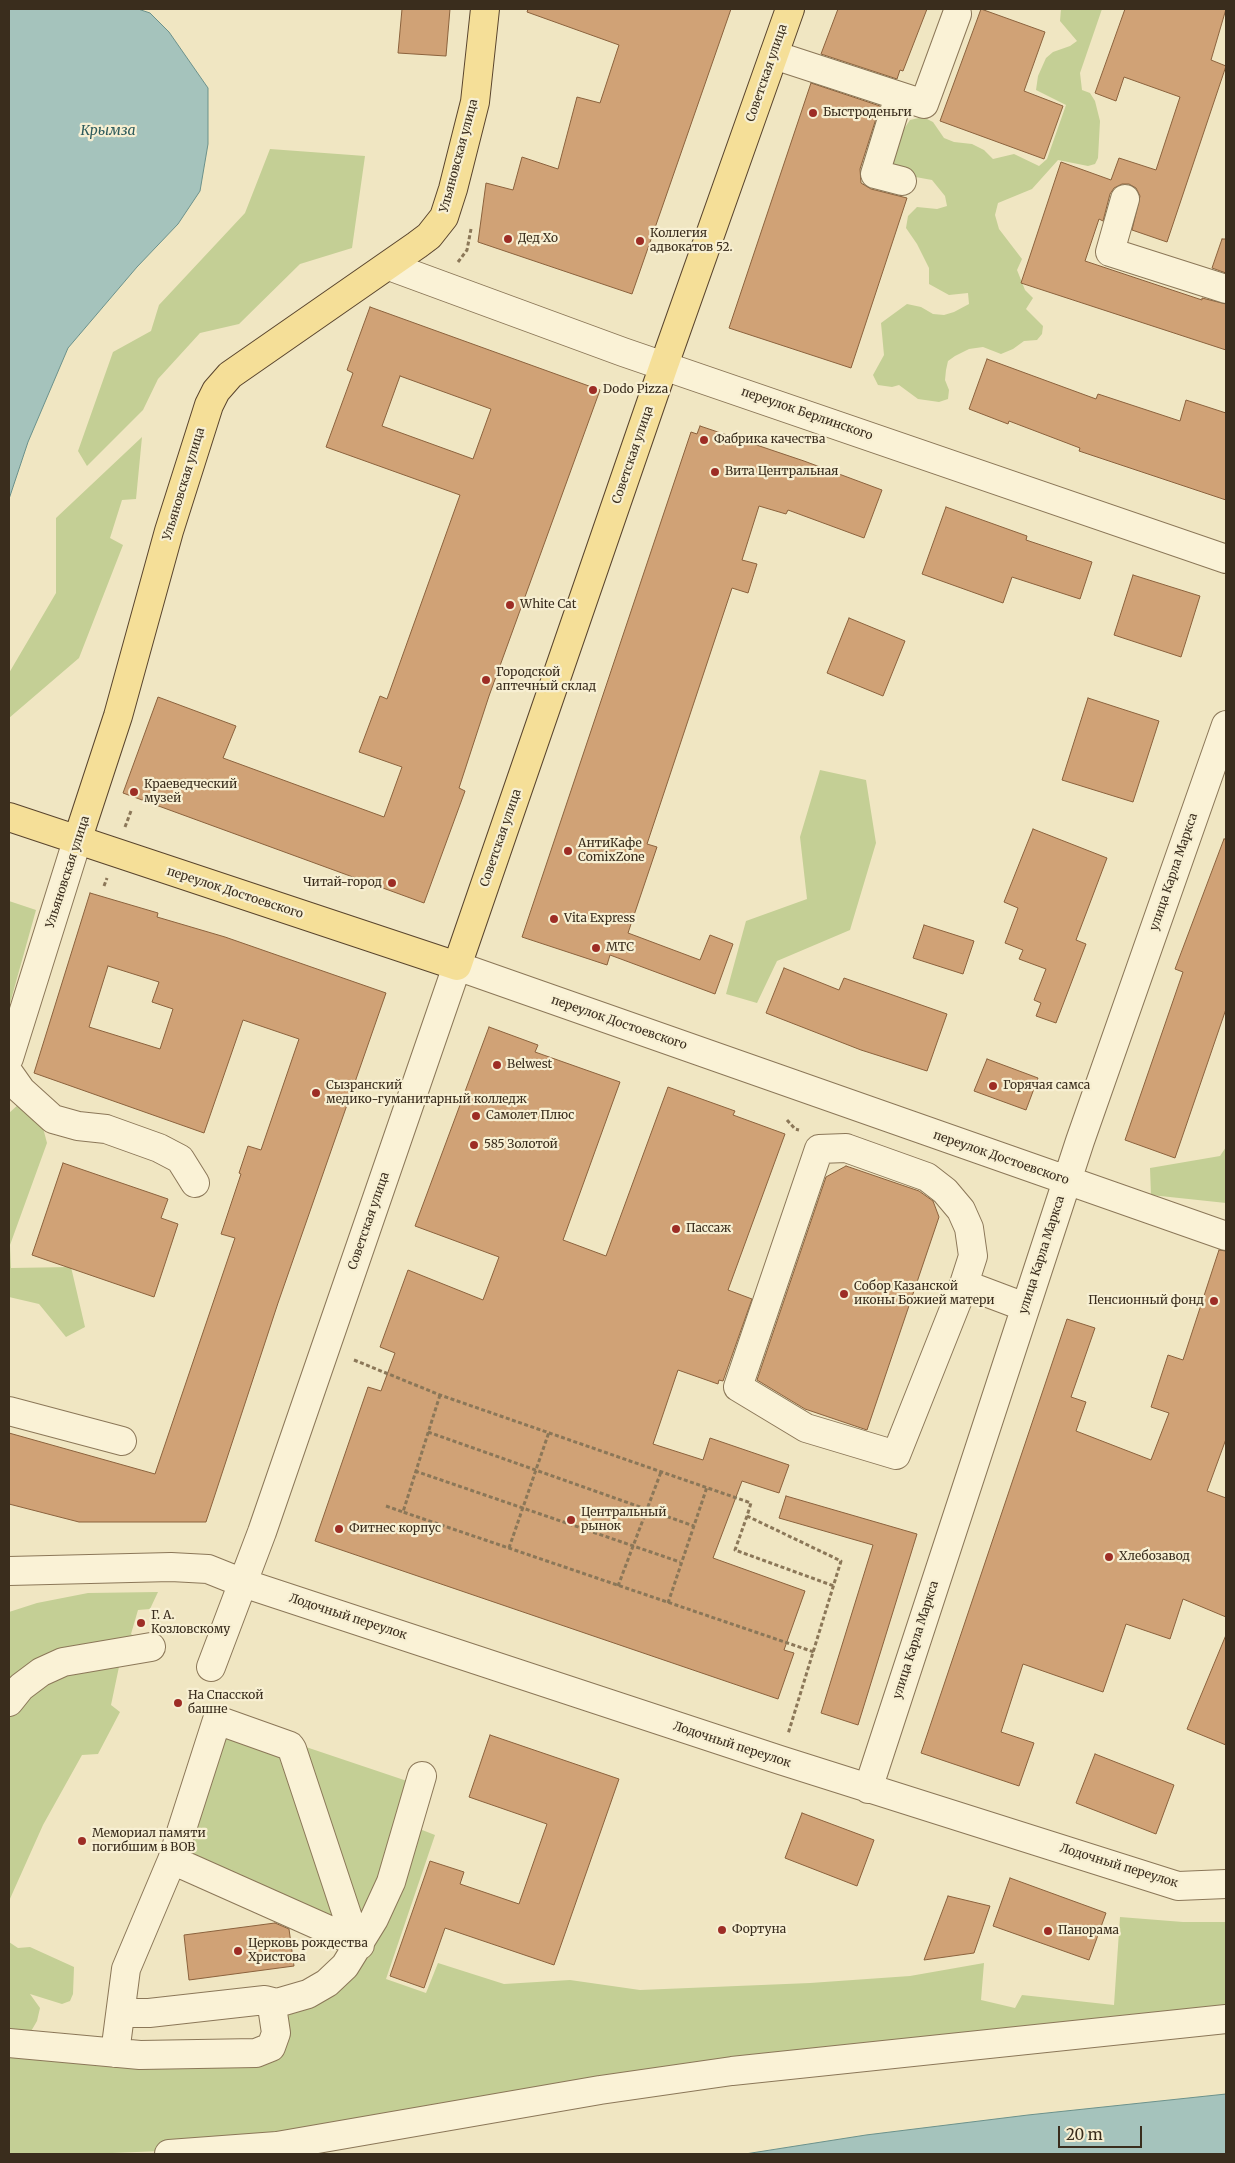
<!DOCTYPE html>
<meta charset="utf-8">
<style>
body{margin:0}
#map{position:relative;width:1235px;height:2163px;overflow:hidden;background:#f0e6c2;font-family:Merriweather,serif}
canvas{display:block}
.frame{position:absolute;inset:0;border:10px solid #3a2d1d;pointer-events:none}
.scale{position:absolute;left:1058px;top:2126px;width:84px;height:22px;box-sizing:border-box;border:2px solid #3a2d1d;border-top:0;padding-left:6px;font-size:15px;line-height:18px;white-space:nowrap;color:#3a2d1d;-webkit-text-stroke:4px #f7efd2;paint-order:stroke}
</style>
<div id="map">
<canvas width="1235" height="2163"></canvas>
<div class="frame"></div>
<div class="scale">20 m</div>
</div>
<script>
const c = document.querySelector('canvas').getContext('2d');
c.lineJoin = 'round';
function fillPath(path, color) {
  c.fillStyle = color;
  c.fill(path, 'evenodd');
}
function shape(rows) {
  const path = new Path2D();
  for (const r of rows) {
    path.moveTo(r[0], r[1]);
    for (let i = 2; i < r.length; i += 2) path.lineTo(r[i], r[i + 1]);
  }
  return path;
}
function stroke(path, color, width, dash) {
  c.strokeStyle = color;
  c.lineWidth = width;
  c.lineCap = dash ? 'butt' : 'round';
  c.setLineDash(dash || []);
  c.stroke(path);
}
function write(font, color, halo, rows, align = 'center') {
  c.font = font + ' Merriweather,serif';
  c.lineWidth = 4.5;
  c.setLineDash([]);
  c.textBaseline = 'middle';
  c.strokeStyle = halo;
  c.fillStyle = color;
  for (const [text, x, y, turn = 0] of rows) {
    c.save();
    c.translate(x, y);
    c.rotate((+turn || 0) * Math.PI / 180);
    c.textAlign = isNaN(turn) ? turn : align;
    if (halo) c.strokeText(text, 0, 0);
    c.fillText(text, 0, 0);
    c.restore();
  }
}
fillPath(shape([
 [1061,9,1102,9,1080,73,1082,90,1090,93,1095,101,1100,121,1098,158,1095,164,1088,166,1058,160,1032,189,998,203,995,215,999,229,1022,259,1017,270,1025,290,1033,298,1026,309,1043,326,1042,334,1037,340,1024,341,1013,349,1001,354,983,347,969,349,955,356,948,361,946,370,945,380,949,390,948,399,939,402,918,399,899,385,892,387,878,385,873,375,884,355,881,323,907,304,921,307,933,314,944,315,954,312,969,304,968,293,949,295,929,284,929,268,917,244,906,228,908,216,917,207,937,209,947,206,945,196,932,180,910,176,893,163,894,150,902,132,910,120,923,117,933,122,944,138,954,142,972,144,984,150,993,159,1014,154,1039,166,1047,159,1066,105,1036,90,1038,76,1046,58,1053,52,1070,46,1077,41,1060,21],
 [270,149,365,156,352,248,300,264,239,324,200,333,158,379,143,410,87,466,78,451,113,352,151,331,159,305,245,213],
 [142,437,136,499,122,500,110,538,123,545,79,658,9,718,9,673,56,593,56,518],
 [820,770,866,780,876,843,850,930,777,961,757,1003,726,994,746,921,807,899,800,837],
 [9,901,36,910,9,1007],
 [19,1104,37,1105,47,1143,10,1245,11,1268,71,1267,85,1327,66,1337,39,1304,9,1297,9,1113],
 [1226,1147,1226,1203,1151,1195,1150,1168,1220,1156],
 [158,1592,150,1609,138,1610,131,1634,139,1640,9,1687,9,1612,37,1603,88,1593],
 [120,1662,111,1705,120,1712,98,1754,82,1755,43,1825,9,1901,9,1709,41,1679],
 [222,1727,287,1750,344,1925,182,1854],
 [300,1745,410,1782,392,1855,359,1922],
 [417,1828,435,1835,386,1979,426,1993,438,1963,504,1984,570,1980,640,1990,810,1983,910,1976,984,1963,981,2000,1015,2008,1022,1995,1114,2005,1120,1917,1183,1922,1226,1922,1226,2007,161,2151,88,2154,9,2154,9,2054,238,2063,282,2023,289,2009,312,2002],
 [9,1942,18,1948,30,1947,74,1967,73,1994,70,2001,62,2004,30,1994,40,2008,37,2021,30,2033,9,2030]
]), '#c4cf95');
const water = shape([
 [9,9,138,9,150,13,169,32,208,88,208,144,200,191,178,224,137,267,68,348,28,442,9,499,9,9],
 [1226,2094,1226,2154,745,2154,866,2135,1028,2115,1226,2094]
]);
fillPath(water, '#a5c3bc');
stroke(water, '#6b918b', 1);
const building = shape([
 [402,9,450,9,446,56,398,53,402,9],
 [528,9,731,9,632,294,478,242,486,183,513,190,522,157,558,169,577,97,600,103,619,45,527,12,528,9],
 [838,9,927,9,903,71,900,70,897,79,821,54,838,9],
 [981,9,1045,32,1024,91,1063,106,1044,159,940,121,981,9],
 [1125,9,1226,9,1211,60,1226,66,1167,242,1132,230,1140,196,1136,188,1129,184,1122,184,1114,188,1110,194,1103,221,1099,219,1085,261,1202,300,1202,298,1226,304,1226,350,1021,283,1061,162,1111,180,1119,158,1156,170,1180,97,1124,77,1116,101,1095,93,1125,9],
 [811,83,880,106,860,169,861,183,871,189,907,198,851,368,729,328,811,83],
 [1222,239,1226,239,1226,273,1212,268,1222,239],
 [370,307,600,390,489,696,459,788,465,791,424,903,123,793,158,697,236,726,223,758,384,817,402,767,359,752,380,696,387,699,460,495,326,447,353,373,347,370,370,307],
 [400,376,491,409,473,459,382,426,400,376],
 [987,359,1096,399,1098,394,1180,421,1186,400,1226,413,1226,500,1079,451,1080,448,1009,421,1008,424,969,409,987,359],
 [700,426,804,461,882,490,864,538,788,510,786,514,759,506,742,560,757,564,748,593,732,588,647,844,657,847,628,933,700,960,710,935,733,944,715,994,610,955,607,965,522,937,691,432,697,434,700,426],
 [946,507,1027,536,1026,540,1092,562,1080,599,1012,577,1003,603,922,574,946,507],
 [1133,575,1200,596,1181,657,1114,635,1133,575],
 [849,618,905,641,883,696,827,673,849,618],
 [1088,698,1159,721,1133,802,1062,780,1088,698],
 [1033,829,1107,858,1076,940,1086,944,1056,1023,1036,1016,1041,1003,1034,1000,1046,969,1019,959,1023,950,1005,943,1018,908,1004,902,1033,829],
 [1224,839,1226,839,1226,1009,1175,1158,1125,1140,1183,972,1175,969,1224,839],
 [90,893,158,913,157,917,225,937,386,993,278,1303,206,1522,79,1522,9,1504,9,1433,155,1474,235,1238,221,1234,241,1174,239,1173,248,1146,261,1150,299,1039,243,1020,204,1133,34,1073,90,893],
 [108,966,159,982,152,1002,173,1009,160,1049,89,1027,108,966],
 [924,925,974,941,963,974,913,958,924,925],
 [784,968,839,990,844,978,947,1014,927,1071,861,1050,766,1013,784,968],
 [489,1027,538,1045,535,1052,620,1082,563,1240,606,1256,668,1087,735,1111,733,1115,785,1134,728,1290,752,1299,723,1381,719,1380,718,1384,678,1370,653,1444,703,1460,710,1438,789,1465,779,1493,742,1481,713,1558,805,1591,784,1650,794,1653,778,1699,315,1541,368,1387,381,1391,395,1353,380,1347,408,1270,483,1300,499,1257,415,1226,489,1027],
 [987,1059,1038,1078,1026,1110,974,1091,987,1059],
 [63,1163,168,1199,161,1218,178,1224,154,1297,32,1255,63,1163],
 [846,1166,919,1191,933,1201,939,1217,867,1430,805,1409,757,1380,826,1177,846,1166],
 [1219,1250,1226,1251,1226,1439,1207,1491,1226,1498,1226,1617,1183,1599,1170,1639,1126,1624,1103,1692,1023,1664,1001,1732,1034,1743,1019,1786,921,1753,1067,1319,1095,1328,1071,1397,1086,1402,1076,1431,1151,1460,1169,1413,1151,1407,1168,1355,1183,1360,1219,1250],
 [786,1496,917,1534,858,1725,821,1713,873,1545,779,1518,786,1496],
 [1226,1635,1226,1745,1187,1729,1226,1635],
 [490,1735,619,1779,554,1965,445,1928,424,1988,390,1976,430,1861,464,1872,460,1884,519,1904,547,1824,469,1797,490,1735],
 [1095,1754,1174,1785,1156,1834,1076,1803,1095,1754],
 [802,1813,874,1840,857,1886,785,1858,802,1813],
 [1010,1878,1106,1913,1089,1960,993,1926,1010,1878],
 [948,1896,990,1906,974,1953,924,1960,948,1896],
 [275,1923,289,1929,294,1966,189,1980,184,1935,275,1923]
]);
fillPath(building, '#d0a276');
stroke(building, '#8b623d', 1);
const minor = shape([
 [774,55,924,104,957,14],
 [899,96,875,174,902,181],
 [1125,199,1110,252,1226,289],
 [389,266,623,352,1226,559],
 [9,1058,77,841],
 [9,1073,21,1090,53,1119,78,1126,106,1129,159,1148,180,1159,195,1183],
 [846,1148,927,1177,945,1191,961,1210,969,1228,973,1256,964,1284,896,1455,806,1428,738,1387,819,1149,846,1148],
 [964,1284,1025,1307],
 [9,1411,122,1441],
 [9,1571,171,1567,208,1569,243,1583,780,1760,1178,1886,1226,1884],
 [211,1667,262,1532,457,966,1226,1236],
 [9,1702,21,1687,41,1672,63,1662,151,1647],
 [868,1789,1080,1141,1226,725],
 [172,1860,356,1942],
 [121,2013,149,2013,265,2000,277,2003],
 [9,2043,140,2055,256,2053,271,2047,276,2033,273,2013,277,2003,308,1994,327,1983,345,1966,374,1919,391,1882,422,1776],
 [115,2053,126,1969,172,1860,217,1720,290,1746,292,1749,356,1942,360,1945],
 [169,2154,277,2146,600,2090,732,2071,1226,2019]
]);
const major = shape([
 [9,817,457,966,664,365,790,9],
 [77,841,118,716,169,531,209,405,216,391,230,375,417,245,429,236,444,217,453,189,475,102,485,9]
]);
stroke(minor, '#8b7758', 30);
stroke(major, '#59442d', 30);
stroke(shape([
 [458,262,467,250,471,229],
 [125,827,131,811],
 [104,886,107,878],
 [787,1120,795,1129,799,1130],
 [354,1360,440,1395,751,1503,747,1516,841,1561,788,1734],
 [440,1395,403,1512,814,1652],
 [428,1432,694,1526],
 [415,1471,680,1562],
 [386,1506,403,1512],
 [747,1516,735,1550,834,1586],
 [509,1548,549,1432],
 [618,1586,661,1472],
 [668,1603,707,1487]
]), '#8b7758', 3, [4, 2.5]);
stroke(minor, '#faf2d6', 28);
stroke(major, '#f5df98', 28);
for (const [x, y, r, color] of [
 [813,113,5,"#9d2d25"],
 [508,239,5,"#9d2d25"],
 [640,241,5,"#9d2d25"],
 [593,390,5,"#9d2d25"],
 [704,440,5,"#9d2d25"],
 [715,472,5,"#9d2d25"],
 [510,605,5,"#9d2d25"],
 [486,680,5,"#9d2d25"],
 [134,792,5,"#9d2d25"],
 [568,851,5,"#9d2d25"],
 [392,883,5,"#9d2d25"],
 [554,919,5,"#9d2d25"],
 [596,948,5,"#9d2d25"],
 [497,1065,5,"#9d2d25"],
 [993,1086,5,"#9d2d25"],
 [316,1093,5,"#9d2d25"],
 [476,1116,5,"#9d2d25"],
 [474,1145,5,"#9d2d25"],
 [676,1229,5,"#9d2d25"],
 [844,1294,5,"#9d2d25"],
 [1214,1301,5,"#9d2d25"],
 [571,1520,5,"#9d2d25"],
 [339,1529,5,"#9d2d25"],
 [1109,1557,5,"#9d2d25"],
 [141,1623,5,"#9d2d25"],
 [178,1703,5,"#9d2d25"],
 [82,1841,5,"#9d2d25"],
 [722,1930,5,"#9d2d25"],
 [1048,1931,5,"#9d2d25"],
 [238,1951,5,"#9d2d25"]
]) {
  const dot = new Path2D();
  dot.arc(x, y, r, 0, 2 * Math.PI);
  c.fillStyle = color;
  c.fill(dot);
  stroke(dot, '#f7efd2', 2);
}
write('12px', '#3a2d1d', '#f7efd2', [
 ["Советская улица",767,73,-71],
 ["Ульяновская улица",459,156,-75],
 ["переулок Берлинского",807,414,19],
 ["Советская улица",633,455,-71],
 ["Ульяновская улица",184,484,-73],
 ["Советская улица",501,838,-71],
 ["Ульяновская улица",68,872,-72],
 ["улица Карла Маркса",1174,872,-71],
 ["переулок Достоевского",235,893,18],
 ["переулок Достоевского",619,1023,19],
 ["переулок Достоевского",1001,1158,19],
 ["Советская улица",369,1221,-71],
 ["улица Карла Маркса",1042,1255,-72],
 ["Лодочный переулок",348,1617,18],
 ["улица Карла Маркса",916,1640,-72],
 ["Лодочный переулок",732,1745,18],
 ["Лодочный переулок",1119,1866,17]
]);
write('12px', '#3a2d1d', '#f7efd2', [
 ["Быстроденьги",823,113],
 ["Коллегия",650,234],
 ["адвокатов 52.",650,248],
 ["Дед Хо",518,239],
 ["Dodo Pizza",603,390],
 ["Фабрика качества",714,440],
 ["Вита Центральная",725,472],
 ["White Cat",520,605],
 ["Городской",496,673],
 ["аптечный склад",496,687],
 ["Краеведческий",144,785],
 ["музей",144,799],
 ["АнтиКафе",578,844],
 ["ComixZone",578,858],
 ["Читай-город",382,883,"right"],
 ["Vita Express",564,919],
 ["МТС",606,948],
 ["Belwest",507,1065],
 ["Сызранский",326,1086],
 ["медико-гуманитарный колледж",326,1100],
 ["Горячая самса",1003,1086],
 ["Самолет Плюс",486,1116],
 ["585 Золотой",484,1145],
 ["Пассаж",686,1229],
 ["Собор Казанской",854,1287],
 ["иконы Божией матери",854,1301],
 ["Пенсионный фонд",1204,1301,"right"],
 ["Центральный",581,1513],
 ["рынок",581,1527],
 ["Фитнес корпус",349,1529],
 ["Хлебозавод",1119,1557],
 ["Г. А.",151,1616],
 ["Козловскому",151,1630],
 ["На Спасской",188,1696],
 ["башне",188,1710],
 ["Мемориал памяти",92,1834],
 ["погибшим в ВОВ",92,1848],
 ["Фортуна",732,1930],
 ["Панорама",1058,1931],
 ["Церковь рождества",248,1944],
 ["Христова",248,1958]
], 'left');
write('italic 14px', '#2c5a5b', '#f7efd2', [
 ["Крымза",108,131]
]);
</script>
